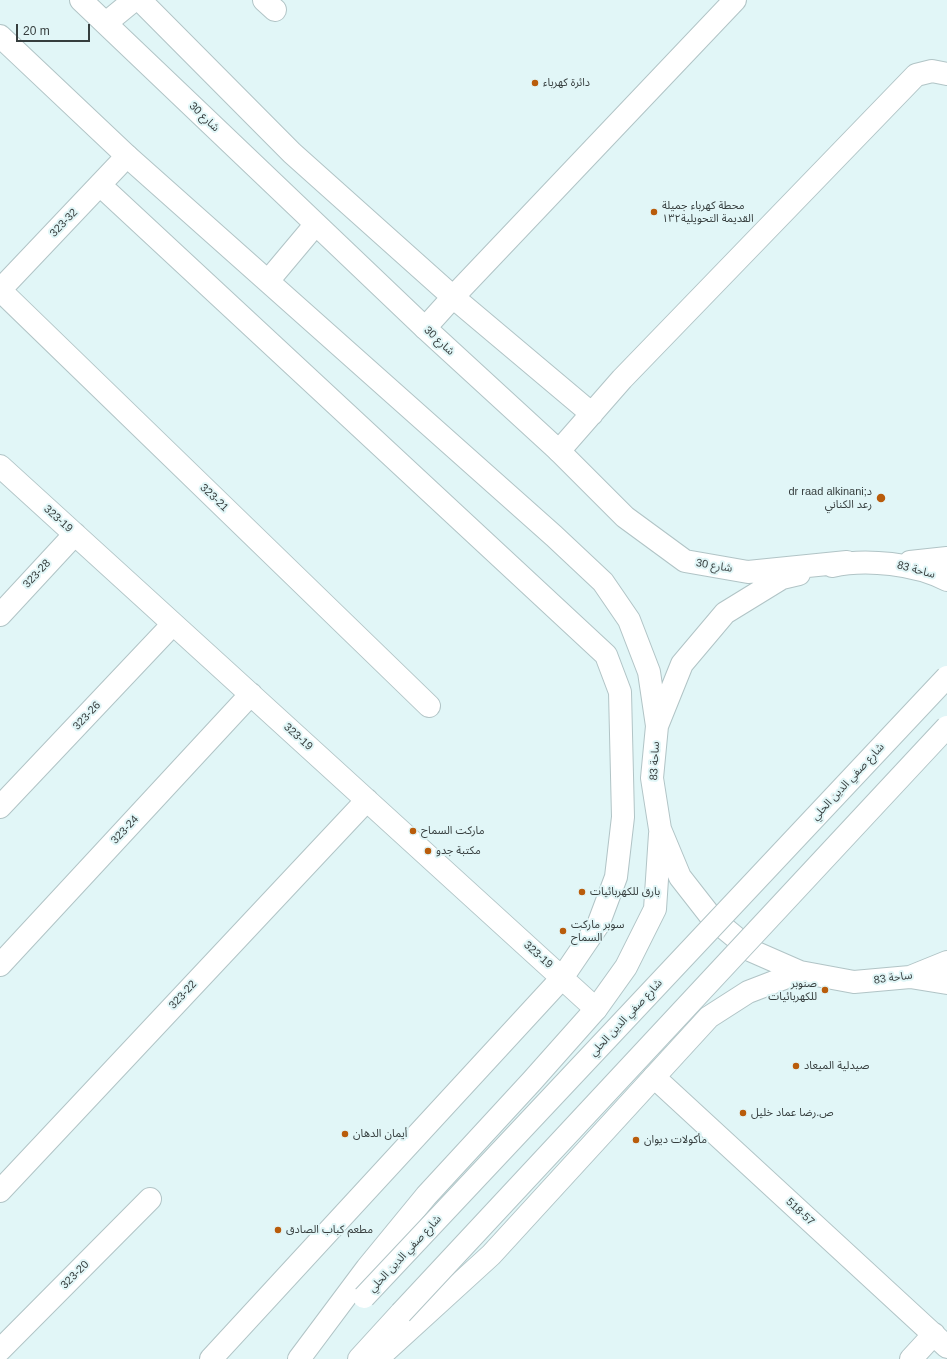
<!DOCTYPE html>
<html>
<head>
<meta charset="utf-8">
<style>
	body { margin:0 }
	#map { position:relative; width:947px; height:1359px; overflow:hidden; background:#e1f6f7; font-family:Helvetica,sans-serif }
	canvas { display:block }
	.scale { position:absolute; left:16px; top:24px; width:74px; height:18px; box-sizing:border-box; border:2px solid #363e3e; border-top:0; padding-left:5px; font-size:12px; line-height:14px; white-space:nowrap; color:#363e3e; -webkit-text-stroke:3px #e1f6f7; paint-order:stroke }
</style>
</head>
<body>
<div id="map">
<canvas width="947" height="1359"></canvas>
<div class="scale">20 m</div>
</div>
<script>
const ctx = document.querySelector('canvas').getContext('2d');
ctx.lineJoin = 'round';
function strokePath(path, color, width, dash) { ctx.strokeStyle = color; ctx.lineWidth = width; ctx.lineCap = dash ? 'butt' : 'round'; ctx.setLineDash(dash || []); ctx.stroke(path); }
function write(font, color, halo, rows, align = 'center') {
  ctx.font = font + ' Helvetica,"Noto Sans Arabic",sans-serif'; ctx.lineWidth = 4; ctx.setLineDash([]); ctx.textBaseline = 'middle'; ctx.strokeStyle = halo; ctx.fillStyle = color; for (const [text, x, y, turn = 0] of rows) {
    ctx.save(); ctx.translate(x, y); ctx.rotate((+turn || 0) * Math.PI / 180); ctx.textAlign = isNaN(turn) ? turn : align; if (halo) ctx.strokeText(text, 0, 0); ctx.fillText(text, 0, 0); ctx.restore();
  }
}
const minor = new Path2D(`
	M140 0 292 153 453 297 592 414
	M264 0 275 10
	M106 23 134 0
	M127 156 0 290 429 706
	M100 185 606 655 620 692 623 817 616 877 598 925 562 978 211 1359
	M425 328 453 297 735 0
	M559 451 622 379 916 75 932 71 947 74
	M0 466 596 1009
	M0 615 75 534
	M0 807 173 624
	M0 965 251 694
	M654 1077 947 1347
	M0 1191 367 800
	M0 1350 150 1199
	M911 1359 934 1334`);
const major = new Path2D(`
	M81 0 425 328 559 451 625 517 685 561 748 572 847 562
	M0 36 127 156 554 536 603 582 629 620 649 672 657 726
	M268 281 315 225
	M910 562 947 558
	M832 566C866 558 917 564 947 580
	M799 574 782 578 725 613 682 664 657 726 652 778 660 829 680 877 712 918 752 951 800 972 854 982 910 977 947 962
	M910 977 947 983
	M299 1359 367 1268 426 1196 532 1081 596 1009 626 967 655 909 660 834
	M359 1359 401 1313
	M377 1359 491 1255 709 1017 748 992 800 972`);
const majorBridge = new Path2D(`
	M364 1297 947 677
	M401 1313 947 727`);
const markers = [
	[535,83,4,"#b95c0b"],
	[654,212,4,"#b95c0b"],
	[881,498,5,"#b95c0b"],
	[413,831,4,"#b95c0b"],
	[428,851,4,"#b95c0b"],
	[582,892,4,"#b95c0b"],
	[563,931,4,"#b95c0b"],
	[825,990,4,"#b95c0b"],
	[796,1066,4,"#b95c0b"],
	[743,1113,4,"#b95c0b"],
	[345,1134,4,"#b95c0b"],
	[636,1140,4,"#b95c0b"],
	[278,1230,4,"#b95c0b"]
];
const poiNames = [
	["دائرة كهرباء",543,83],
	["محطة كهرباء جميلة",662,206],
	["القديمة التحويلية١٣٢",662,219],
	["dr raad alkinani;د",872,492,"right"],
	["رعد الكناني",872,505,"right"],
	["ماركت السماح",421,831],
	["مكتبة جدو",436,851],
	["بارق للكهربائيات",590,892],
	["سوبر ماركت",571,925],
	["السماح",571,938],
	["صنوبر",817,984,"right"],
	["للكهربائيات",817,997,"right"],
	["صيدلية الميعاد",804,1066],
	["ص.رضا عماد خليل",751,1113],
	["أيمان الدهان",353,1134],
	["مأكولات ديوان",644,1140],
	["مطعم كباب الصادق",286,1230]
];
const streetNames = [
	["شارع 30",204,117,44],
	["323-32",64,223,-46],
	["شارع 30",439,341,43],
	["323-21",214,498,44],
	["323-19",58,519,42],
	["شارع 30",714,566,9],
	["ساحة 83",916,570,15],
	["323-28",37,574,-47],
	["323-26",87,716,-47],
	["323-19",298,737,42],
	["ساحة 83",655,761,-87],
	["شارع صفي الدين الحلي",848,782,-47],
	["323-24",125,830,-47],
	["323-19",538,955,42],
	["ساحة 83",893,978,-8],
	["323-22",183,995,-47],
	["شارع صفي الدين الحلي",626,1018,-47],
	["518-57",800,1212,43],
	["شارع صفي الدين الحلي",405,1254,-47],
	["323-20",75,1275,-45]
];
strokePath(minor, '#b1c4c6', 24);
strokePath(major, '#b1c4c6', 24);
strokePath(minor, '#fff', 22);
strokePath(major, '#fff', 22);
strokePath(majorBridge, '#b1c4c6', 24, []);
strokePath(majorBridge, '#fff', 22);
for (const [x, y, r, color] of markers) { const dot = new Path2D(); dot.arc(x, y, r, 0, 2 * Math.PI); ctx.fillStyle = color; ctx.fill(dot); strokePath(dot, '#e1f6f7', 1.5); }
write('11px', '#363e3e', '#e1f6f7', poiNames, 'left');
write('11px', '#363e3e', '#e1f6f7', streetNames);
</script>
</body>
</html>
